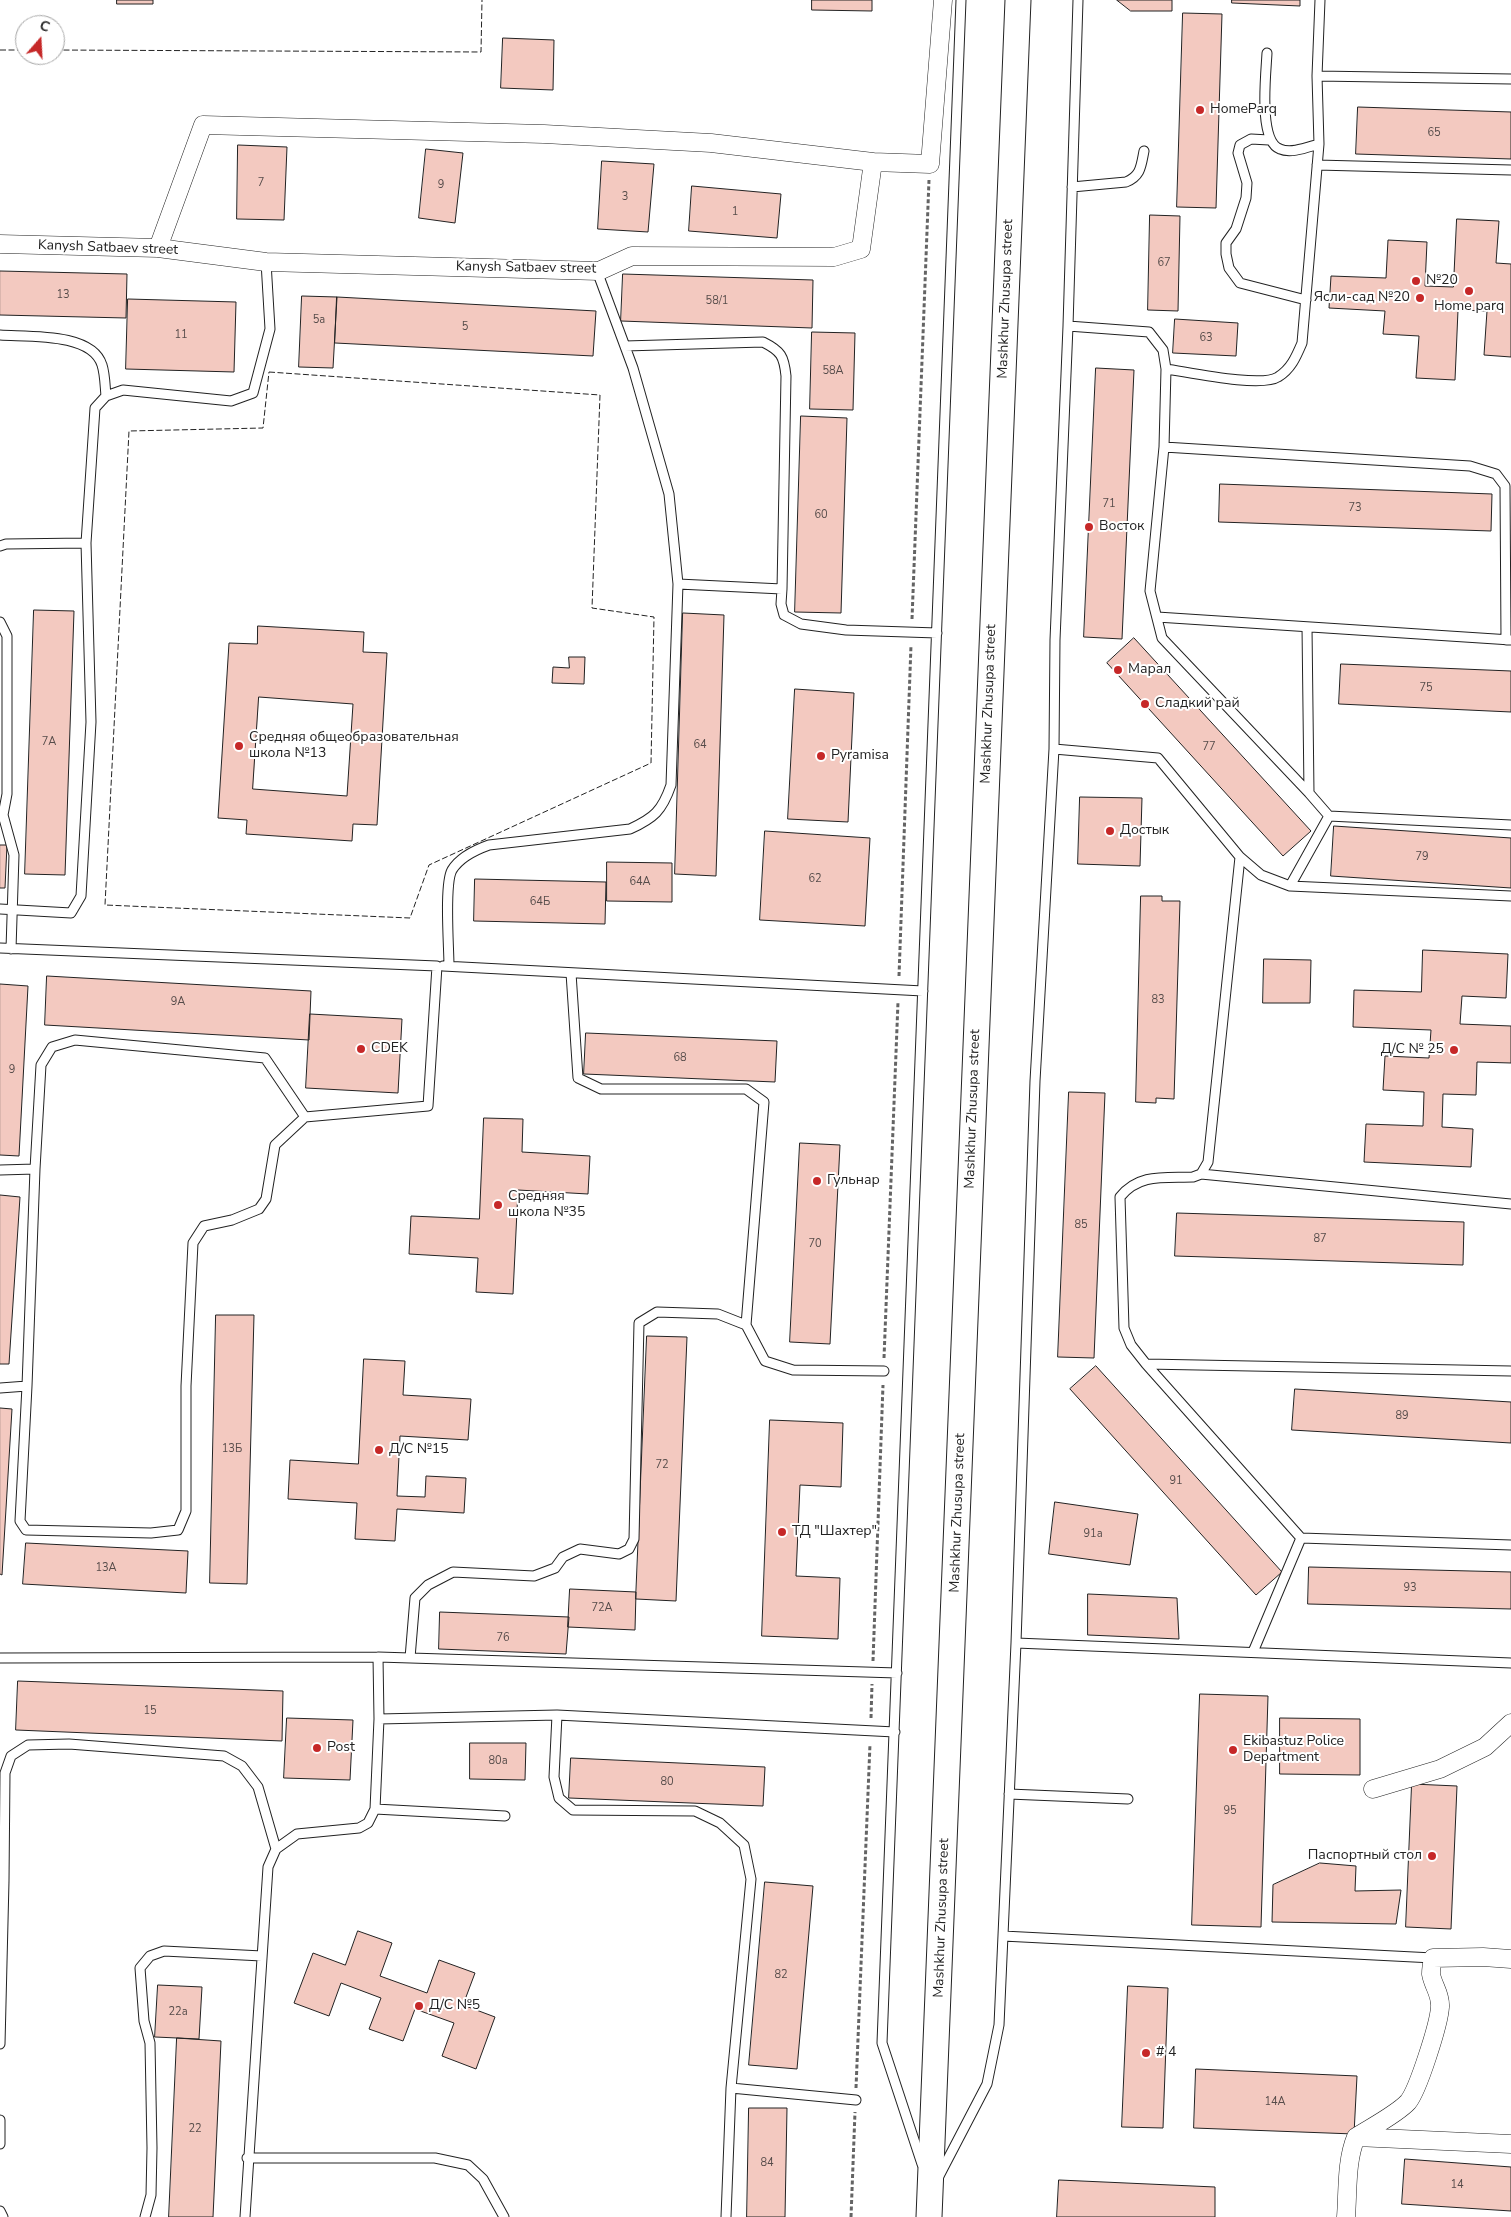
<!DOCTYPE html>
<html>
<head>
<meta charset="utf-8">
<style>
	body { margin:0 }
	#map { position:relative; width:1511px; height:2217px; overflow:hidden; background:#fff; font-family:"Nunito Sans",sans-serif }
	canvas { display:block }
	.north { position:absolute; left:15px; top:15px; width:50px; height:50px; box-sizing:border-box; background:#fff; border:1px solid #a7a7a7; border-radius:50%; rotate:19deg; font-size:14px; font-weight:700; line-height:20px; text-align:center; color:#222 }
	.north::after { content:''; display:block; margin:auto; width:18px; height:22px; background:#c62828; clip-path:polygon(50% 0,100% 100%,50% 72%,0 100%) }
</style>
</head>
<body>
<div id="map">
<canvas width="1511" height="2217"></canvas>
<div class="north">С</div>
</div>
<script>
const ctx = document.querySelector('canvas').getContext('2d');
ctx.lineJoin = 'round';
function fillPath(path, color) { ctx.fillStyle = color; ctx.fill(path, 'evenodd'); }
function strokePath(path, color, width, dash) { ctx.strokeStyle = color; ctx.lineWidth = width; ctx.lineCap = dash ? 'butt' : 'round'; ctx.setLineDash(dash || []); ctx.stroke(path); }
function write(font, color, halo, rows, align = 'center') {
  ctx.font = font + ' "Nunito Sans",sans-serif'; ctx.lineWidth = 4; ctx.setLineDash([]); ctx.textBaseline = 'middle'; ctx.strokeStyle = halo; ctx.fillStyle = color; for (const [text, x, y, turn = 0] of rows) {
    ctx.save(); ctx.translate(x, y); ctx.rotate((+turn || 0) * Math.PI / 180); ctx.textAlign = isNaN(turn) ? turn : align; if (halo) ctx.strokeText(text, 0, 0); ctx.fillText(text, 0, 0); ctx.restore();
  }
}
const building = new Path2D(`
	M117 0H153V4H117Z
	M812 0H872V11L812 10Z
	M1117 0H1172V11H1131Z
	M1232 0H1300V6L1232 3Z
	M1183 13 1222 14 1216 208 1177 207Z
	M503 38 554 40 553 90 501 88Z
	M1358 107 1511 112V159L1356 154Z
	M238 145 287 147 284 220 237 219Z
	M426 149 463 153 455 223 419 218Z
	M602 161 654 164 648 232 598 229Z
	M692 186 781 194 777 238 689 231Z
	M1150 215 1180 216 1178 311 1148 310Z
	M1457 219 1499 221 1496 263 1511 264V357L1484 355 1487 311 1458 310 1455 380 1416 378 1419 336 1383 334 1385 311 1329 308 1331 276 1386 278 1388 240 1427 242 1425 286 1453 287Z
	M0 271 127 274 126 318 0 315Z
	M623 274 813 280 812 328 621 321Z
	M302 296 337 297 333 368 299 367Z
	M337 297 596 311 593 356 335 343Z
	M128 299 236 302 234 372 126 369Z
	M1175 319 1238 323 1236 356 1173 353Z
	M812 332 855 333 853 410 810 409Z
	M1096 368 1134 370 1122 639 1084 637Z
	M801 416 847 418 841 613 795 612Z
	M1220 484 1492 494 1491 531 1219 522Z
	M34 610 74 611 65 875 25 874Z
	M683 613 724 615 716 876 675 874Z
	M258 626 364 632 363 652 387 653 377 825 353 824 352 841 246 834 247 820 218 818 229 643 257 644ZM259 697 353 704 347 796 253 789Z
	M1134 638 1311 831 1283 856 1107 663Z
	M569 657H585L584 684 552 683 553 667 569 668Z
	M1341 664 1511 671V712L1339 704Z
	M795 689 854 693 848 822 788 819Z
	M1080 797 1142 798 1140 866 1078 864Z
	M1334 826 1511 838V888L1331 876Z
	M765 831 870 838 865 926 760 920Z
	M0 845H7L5 888H0Z
	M607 862 672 863V902L607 901Z
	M475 879 606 882 605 924 474 921Z
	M1141 896H1162V901H1180L1174 1099 1156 1098V1103L1136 1102Z
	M1423 950 1508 954 1506 998 1462 996 1460 1024 1511 1026V1063L1477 1062 1476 1095 1443 1094 1442 1127 1473 1129 1471 1167 1364 1162 1366 1124 1423 1126 1424 1092 1383 1090 1385 1056 1429 1058 1431 1030 1353 1027 1354 990 1421 992Z
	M1264 959 1311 960 1310 1003H1263Z
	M47 976 311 991 309 1040 45 1025Z
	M0 984 28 986 19 1156 0 1155Z
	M310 1014 402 1019 398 1093 306 1088Z
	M586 1033 777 1041 775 1082 584 1074Z
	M1069 1092 1105 1093 1094 1358 1058 1357Z
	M484 1118 523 1119 522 1152 590 1156 588 1194 518 1190 513 1294 476 1292 478 1258 409 1254 411 1216 479 1219Z
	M800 1143 840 1145 830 1344 790 1342Z
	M0 1195 20 1197 9 1364H0Z
	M1177 1213 1464 1222 1463 1265 1175 1256Z
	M216 1315H254L247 1584 210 1583Z
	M647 1336 687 1337 676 1601 636 1599Z
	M364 1359 405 1361 403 1395 471 1399 468 1440 400 1436 397 1496 425 1497 426 1476 466 1478 464 1513 397 1509 395 1541 355 1539 357 1503 288 1499 290 1460 358 1464Z
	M1096 1366 1282 1572 1256 1595 1070 1389Z
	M1295 1389 1511 1402V1443L1292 1430Z
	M0 1408 12 1409 2 1575 0 1574Z
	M770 1420 843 1423 841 1487 800 1485 796 1576 840 1578 838 1639 762 1636Z
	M1055 1502 1138 1514 1130 1565 1049 1554Z
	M26 1543 188 1551 186 1593 23 1584Z
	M1309 1567 1511 1572V1609L1308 1604Z
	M570 1589 636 1592 635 1630 568 1627Z
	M1088 1594 1177 1598 1179 1639 1088 1635Z
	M440 1612 569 1617 566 1654 439 1649Z
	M18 1681 283 1691 282 1741 16 1730Z
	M1200 1694 1268 1696 1261 1927 1192 1925Z
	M287 1718 353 1720 350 1780 284 1778Z
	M1280 1718 1360 1719V1775L1280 1774Z
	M470 1743H526L525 1780 470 1779Z
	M571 1758 765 1767 763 1806 569 1798Z
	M1412 1784 1457 1786 1451 1929 1406 1927Z
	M1320 1863 1356 1866 1355 1891 1401 1890 1396 1924 1272 1922 1273 1885Z
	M765 1882 813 1886 797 2069 749 2065Z
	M358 1931 392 1943 380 1976 427 1993 439 1960 475 1973 463 2005 495 2017 476 2069 442 2056 454 2023 415 2009 403 2041 369 2029 381 1998 341 1983 329 2016 294 2003 313 1953 345 1965Z
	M158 1985 202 1987 199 2039 155 2037Z
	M1128 1986 1168 1988 1163 2128 1122 2127Z
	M177 2038 221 2041 213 2217H169Z
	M1196 2069 1357 2076 1354 2134 1194 2128Z
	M749 2108H787L785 2217H747Z
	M1405 2159 1511 2167V2211L1402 2204Z
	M1059 2180 1215 2187V2217H1057Z`);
const path = new Path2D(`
	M912 619 929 180
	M899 976 911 645
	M884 1358 898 1002
	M873 1661 883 1385
	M871 1718 872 1684
	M856 2088 870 1744
	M851 2217 855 2112`);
const service = new Path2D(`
	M1267 53C1266 74 1258 141 1280 149 1291 154 1308 147 1319 144
	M1317 76 1511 79
	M1269 140 1251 139 1240 145 1238 153 1247 183 1246 198 1236 229 1226 243V254L1229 268 1240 283 1306 300
	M1317 165 1511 170
	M1072 187 1126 182C1141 176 1141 166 1144 151
	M1068 326 1149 332 1163 350 1166 369 1164 447 1150 591 1162 638 1309 793 1329 816 1511 825
	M0 335C27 337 92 332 102 365 105 374 105 386 106 396
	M625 346 763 342C781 351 784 356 786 376L782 589
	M1166 369C1188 372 1261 388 1278 377 1291 369 1296 357 1302 343L1319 144 1317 76 1320 0
	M1164 447 1470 466 1496 474 1505 486 1506 640
	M0 546 6 544 86 543 95 408 106 396 123 390 231 401 253 393 270 329 266 262
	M678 584 782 589 781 604 784 615 801 624 846 630 937 633
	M1157 617 1511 640
	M0 622 7 636V794L3 815 0 817
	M1307 627 1309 793
	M1054 749 1158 758 1240 857 1261 875 1290 886 1511 896
	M3 815 14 855 11 949
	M1240 857 1208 1162 1201 1174 1193 1177C1165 1178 1139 1173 1120 1197L1124 1328 1131 1345 1146 1364 1301 1538
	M1290 886 1329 816
	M0 909 71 913 81 896 91 722 86 543
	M0 948 437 966 428 1106 305 1117 275 1145 266 1199 259 1209 232 1220 204 1226 193 1243 186 1386V1511L178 1530 151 1533 26 1530 20 1521 27 1386 0 1388
	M443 966 923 991
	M449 966C449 947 444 884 452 870 460 857 475 850 489 845L630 829C654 818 662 811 671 785L678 584 669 494 633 368 597 271
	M571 973 578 1078 601 1089H746L764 1102 746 1325
	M35 1169 41 1065 52 1047 75 1040 265 1058 305 1117
	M0 1170 35 1169 27 1386
	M1201 1174 1511 1204
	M1146 1364 1511 1371
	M1016 1643 1511 1663
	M1253 1652 1301 1538 1511 1545
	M0 1658 378 1657
	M410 1658 415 1598 428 1585 453 1572 534 1576 555 1568 563 1557 580 1549 619 1554 629 1549 634 1539 639 1323 657 1312 718 1314 746 1325 765 1361 793 1370 884 1371
	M557 1715 554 1777 559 1798 573 1810 695 1811 720 1823 744 1845 751 1879 731 2088 726 2217
	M379 1719 557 1715 895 1732
	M1009 1794 1128 1799
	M375 1809 505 1816
	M0 1881H4L5 1773 11 1756 28 1745 69 1744 224 1756 242 1766 258 1787 276 1849
	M1003 1936 1433 1958
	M0 2044 4 1881
	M731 2088 856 2100
	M0 2120V2144
	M247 2158H435L468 2165 483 2179 504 2217
	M922 2164 882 2043 961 0
	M938 2178 987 2084 999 2025 1016 1643 1035 1081 1054 749 1055 640 1068 326 1078 0
	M0 2211 3 2217
	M145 2217 151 2195 152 2148 150 2043 144 2021 140 1968 150 1956 164 1951 262 1956
	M245 2217 268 1867 276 1849 297 1834 359 1828 368 1823 375 1809 379 1719 378 1657 897 1673`);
const minor = new Path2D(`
	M0 244 158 248 266 262 599 271 632 256 834 257 861 249 873 162 930 164 943 0
	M158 248 203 125 544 134 711 143 873 162
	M1373 1789 1440 1769 1485 1747 1511 1723
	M1356 2137 1511 2144
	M1346 2217C1348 2191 1346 2161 1356 2137 1370 2128 1397 2114 1408 2102 1418 2090 1439 2024 1440 2007 1441 1994 1433 1986 1431 1974 1431 1969 1432 1963 1433 1958L1483 1957 1511 1959`);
const secondary = new Path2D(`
	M929 2217 1018 0`);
const fence = new Path2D(`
	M0 50H25
	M55 50 481 52 482 0
	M269 372 600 395 592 608 654 617 651 763 429 865 410 918 105 905 129 431 263 428Z`);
const markers = [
	[1200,110,5,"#c62828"],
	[1416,281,5,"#c62828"],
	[1469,291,5,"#c62828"],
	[1420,298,5,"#c62828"],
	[1089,527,5,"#c62828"],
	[1118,670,5,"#c62828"],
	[1145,704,5,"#c62828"],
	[239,746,5,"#c62828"],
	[821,756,5,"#c62828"],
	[1110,831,5,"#c62828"],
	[361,1049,5,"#c62828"],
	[1454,1050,5,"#c62828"],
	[817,1181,5,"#c62828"],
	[498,1205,5,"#c62828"],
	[379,1450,5,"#c62828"],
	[782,1532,5,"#c62828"],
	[317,1748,5,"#c62828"],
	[1233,1750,5,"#c62828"],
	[1432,1856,5,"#c62828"],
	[419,2006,5,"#c62828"],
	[1146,2053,5,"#c62828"]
];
const numberNames = [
	["65",1434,133],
	["7",261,183],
	["9",441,185],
	["3",625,197],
	["1",735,212],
	["67",1164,263],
	["13",63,295],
	["58/1",717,301],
	["5а",319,320],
	["5",465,327],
	["11",181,335],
	["63",1206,338],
	["58А",833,371],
	["71",1109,504],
	["73",1355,508],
	["60",821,515],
	["75",1426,688],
	["7А",49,742],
	["64",700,745],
	["77",1209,747],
	["79",1422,857],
	["62",815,879],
	["64А",640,882],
	["64Б",540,902],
	["83",1158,1000],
	["9А",178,1002],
	["68",680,1058],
	["9",12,1070],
	["85",1081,1225],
	["87",1320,1239],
	["70",815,1244],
	["89",1402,1416],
	["13Б",232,1449],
	["72",662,1465],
	["91",1176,1481],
	["91а",1093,1534],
	["13А",106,1568],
	["93",1410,1588],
	["72А",602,1608],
	["76",503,1638],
	["15",150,1711],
	["80а",498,1761],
	["80",667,1782],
	["95",1230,1811],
	["82",781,1975],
	["22а",178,2012],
	["14А",1275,2102],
	["22",195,2129],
	["84",767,2163],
	["14",1457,2185]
];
const poiNames = [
	["HomeParq",1210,110],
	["№20",1426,281],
	["Ясли-сад №20",1410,298,"right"],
	["Home parq",1469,307,"center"],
	["Восток",1099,527],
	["Марал",1128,670],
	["Сладкий рай",1155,704],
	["Средняя общеобразовательная",249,738],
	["школа №13",249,754],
	["Pyramisa",831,756],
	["Достык",1120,831],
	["CDEK",371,1049],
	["Д/С № 25",1444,1050,"right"],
	["Гульнар",827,1181],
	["Средняя",508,1197],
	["школа №35",508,1213],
	["Д/С №15",389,1450],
	["ТД \"Шахтер\"",792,1532],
	["Ekibastuz Police",1243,1742],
	["Department",1243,1758],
	["Post",327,1748],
	["Паспортный стол",1422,1856,"right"],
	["Д/С №5",429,2006],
	["# 4",1156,2053]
];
const streetNames = [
	["Kanysh Satbaev street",108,248,2],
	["Kanysh Satbaev street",526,268,1],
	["Mashkhur Zhusupa street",1006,299,-88],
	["Mashkhur Zhusupa street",989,704,-88],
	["Mashkhur Zhusupa street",973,1109,-88],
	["Mashkhur Zhusupa street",958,1513,-88],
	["Mashkhur Zhusupa street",942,1918,-88]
];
fillPath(building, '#f3c9c0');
strokePath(building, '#222', 1);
strokePath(service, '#222', 11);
strokePath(minor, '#222', 19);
strokePath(secondary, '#222', 27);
strokePath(path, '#646464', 3, [4, 2.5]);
strokePath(service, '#fff', 9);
strokePath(minor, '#fff', 18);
strokePath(secondary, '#fff', 25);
strokePath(fence, '#222', 1, [6, 2.5]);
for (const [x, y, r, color] of markers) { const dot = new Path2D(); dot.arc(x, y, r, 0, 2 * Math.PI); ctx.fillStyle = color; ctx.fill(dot); strokePath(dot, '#fff', 2); }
write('11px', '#564c4a', null, numberNames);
write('14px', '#222', '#fff', poiNames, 'left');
write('14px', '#222', '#fff', streetNames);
</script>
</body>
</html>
